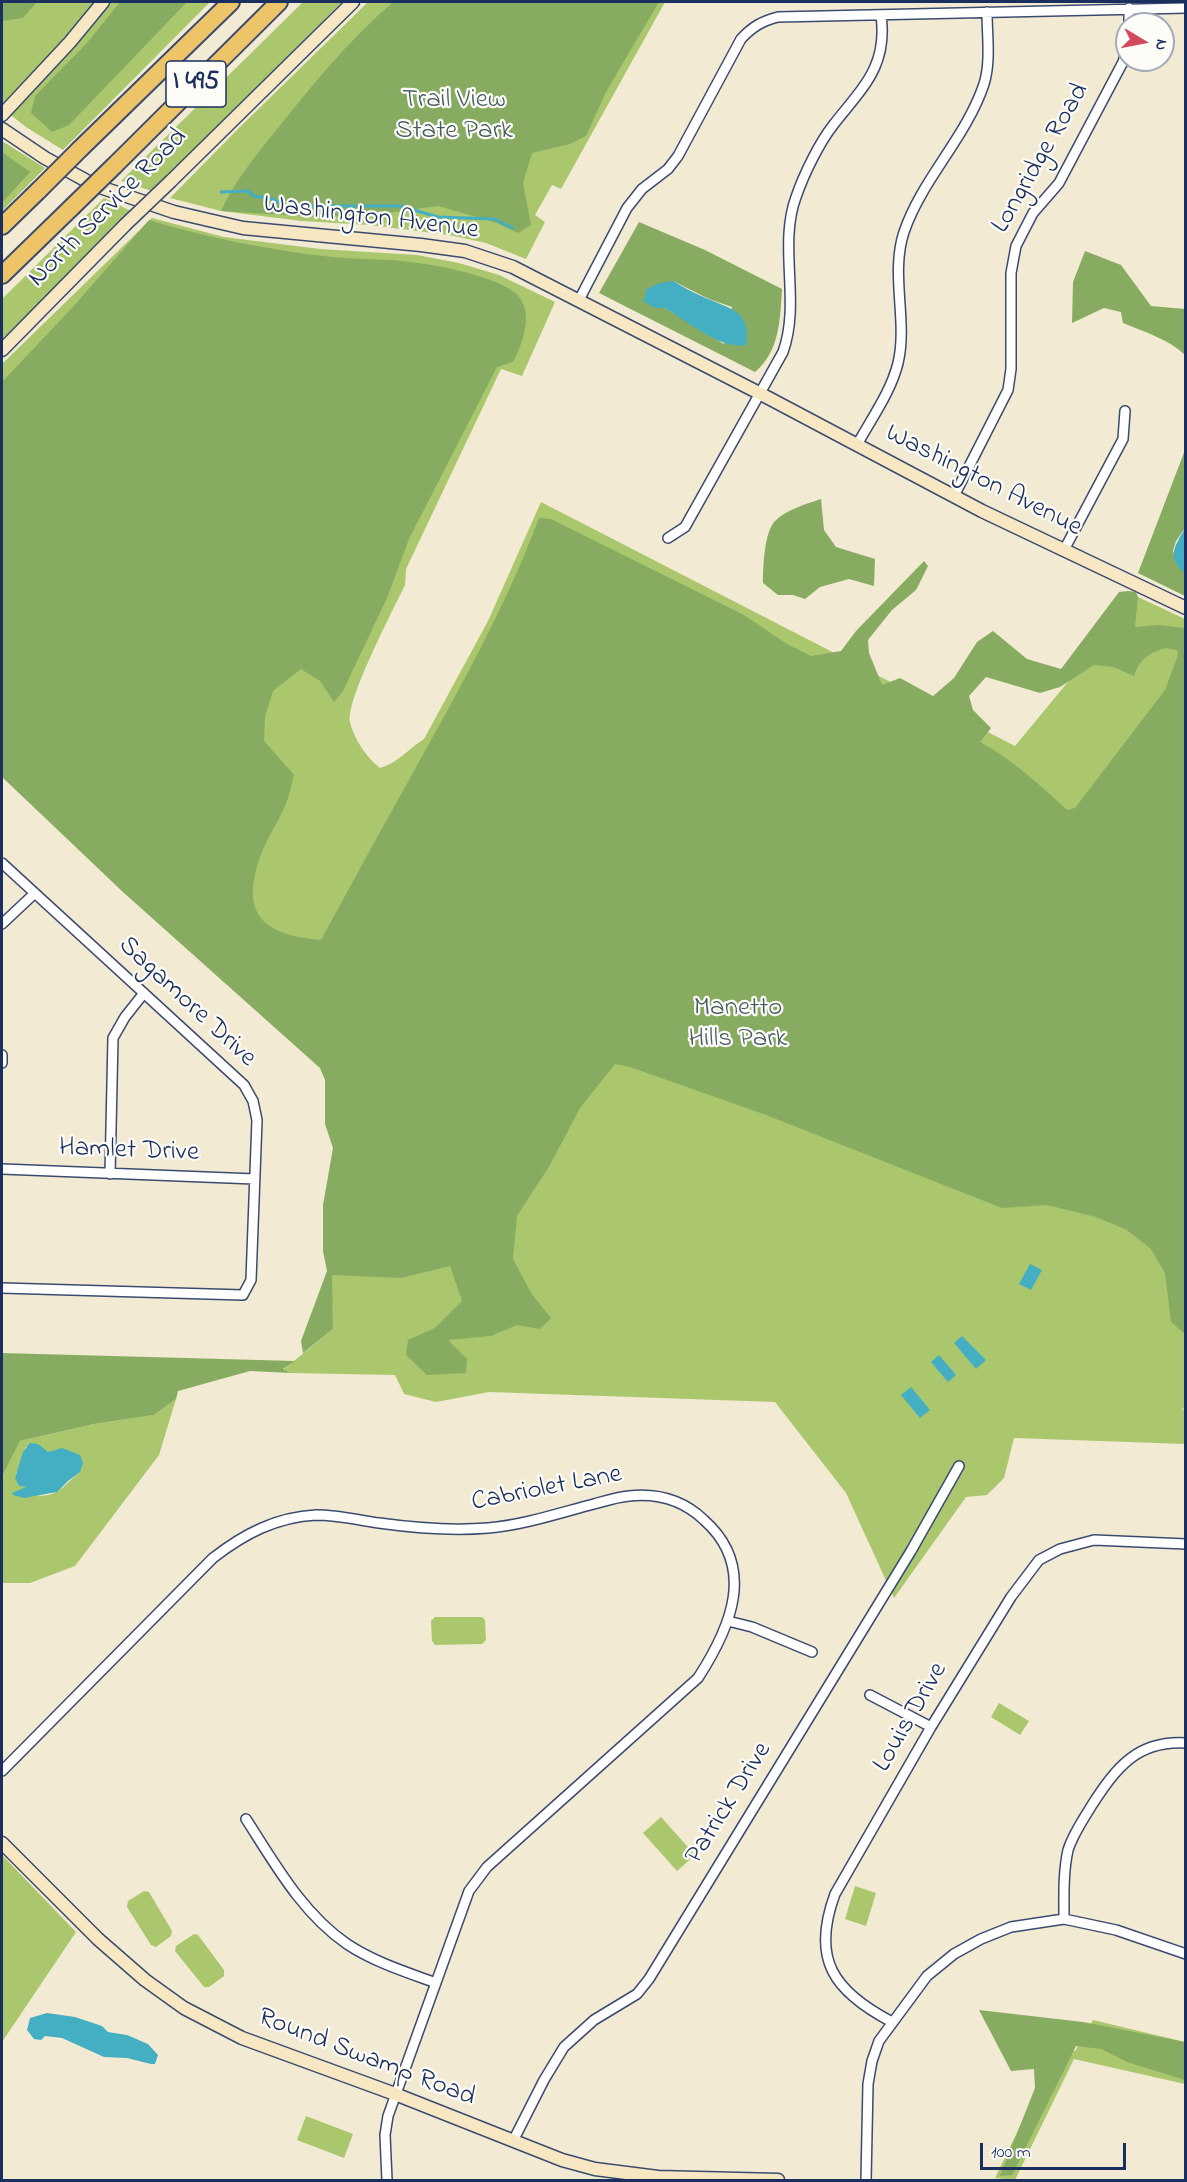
<!DOCTYPE html>
<html>
<head>
<meta charset="utf-8">
<style>
	body { margin:0 }
	#map { position:relative; width:1187px; height:2182px; overflow:hidden; background:#f2ead2; font-family:"Indie Flower",sans-serif }
	canvas { display:block }
	.frame { position:absolute; inset:0; border:3px solid #1b2f5e; pointer-events:none }
	.north { position:absolute; left:1115px; top:12px; width:60px; height:60px; box-sizing:border-box; background:#fdfcf7; border:2px solid #a3aaba; border-radius:50%; rotate:100deg; font-size:16px; font-weight:700; line-height:24px; text-align:center; color:#1b2f5e }
	.north::after { content:''; display:block; margin:auto; width:21px; height:27px; background:#d1495b; clip-path:polygon(50% 0,100% 100%,50% 72%,0 100%) }
	.scale { position:absolute; left:980px; top:2143px; width:146px; height:27px; box-sizing:border-box; border:3px solid #1b2f5e; border-top:0; padding-left:8px; font-size:18px; line-height:21px; white-space:nowrap; color:#1b2f5e; -webkit-text-stroke:4px #fdfcf7; paint-order:stroke }
</style>
</head>
<body>
<div id="map">
<canvas width="1187" height="2182"></canvas>
<div class="frame"></div>
<div class="north">N</div>
<div class="scale">100 m</div>
</div>
<script>
const ctx = document.querySelector('canvas').getContext('2d');
ctx.lineJoin = 'round';
function fillPath(path, color) { ctx.fillStyle = color; ctx.fill(path, 'evenodd'); }
function strokePath(path, color, width, dash) { ctx.strokeStyle = color; ctx.lineWidth = width; ctx.lineCap = dash ? 'butt' : 'round'; ctx.setLineDash(dash || []); ctx.stroke(path); }
function write(font, color, halo, rows, align = 'center') {
  ctx.font = font + ' "Indie Flower",sans-serif'; ctx.lineWidth = 4.5; ctx.setLineDash([]); ctx.textBaseline = 'middle'; ctx.strokeStyle = halo; ctx.fillStyle = color; for (const [text, x, y, turn = 0] of rows) {
    ctx.save(); ctx.translate(x, y); ctx.rotate((+turn || 0) * Math.PI / 180); ctx.textAlign = isNaN(turn) ? turn : align; if (halo) ctx.strokeText(text, 0, 0); ctx.fillText(text, 0, 0); ctx.restore();
  }
}
const green = new Path2D(`
	M2 2H210L63 150 26 127 2 108Z
	M303 2H342L152 191 121 181Z
	M368 2H707H665L561 189 552 185 535 215 545 222 526 259 486 243 449 235 369 225 302 221 221 211 170 198 240 127Z
	M2 141 45 168 2 211Z
	M104 198 131 211 2 339V299Z
	M152 218 224 237 320 249 417 255 459 263 499 275 555 302 522 376 501 369 406 569 405 585C393 610 346 700 350 722 354 739 367 758 380 768 398 763 408 749 424 739L488 621 541 502 1015 746 1138 597 1185 619 1186 1408 1181 1409 1185 1410V1444L1014 1438 1004 1478 987 1495 966 1497 894 1598 846 1493 775 1402 489 1392 436 1402 404 1394 395 1375 290 1373 283 1370 333 1329 331 1274 363 1069 2 735V364Z
	M176 1399 159 1455 75 1566 30 1583H2V1477L20 1441 94 1424 154 1415ZM26 1447 48 1452 80 1472C72 1478 66 1486 58 1491 46 1499 29 1495 16 1492L27 1487 19 1486 16 1473C21 1465 22 1456 26 1447Z
	M435 1617H482L485 1620 486 1640 482 1644 435 1645 432 1641 431 1621Z
	M999 1703 1029 1721 1020 1735 991 1717Z
	M661 1817 695 1855 677 1871 643 1833Z
	M2 1855 76 1932 2 2042Z
	M855 1886 876 1893 866 1926 845 1919Z
	M144 1891 149 1892 172 1931 171 1936 156 1947 151 1945 127 1907 128 1901Z
	M194 1934 198 1935 224 1970V1976L209 1987H204L175 1951 176 1946Z
	M1093 2020 1185 2042V2084L1074 2059 1015 2180 995 2178 1040 2085 1034 2052 1075 2051Z
	M306 2116 353 2134 344 2158 297 2140Z`);
const forest = new Path2D(`
	M2 2H37L23 18 2 21Z
	M120 2H187L69 125 52 132 31 113 35 96 87 43Z
	M393 2H659L606 92 586 136 570 144 532 153 523 183 531 225 518 233 497 223 438 206 372 215 317 217 221 211C235 180 257 154 278 128 314 83 350 39 393 2Z
	M2 152 30 172 2 203Z
	M149 220C205 237 264 249 323 256 354 260 387 258 418 263 442 266 507 279 520 298 533 316 522 345 513 362L497 367 409 539 387 598 343 691 334 702 320 681 301 669 273 691 265 717 264 741 294 775C291 786 289 797 285 806 278 822 268 837 262 852 239 912 260 935 321 940 350 887 379 833 409 780 456 695 505 609 539 518L551 519 744 615 787 644 811 656 841 651 856 631 924 561 928 566 916 590 892 610 868 640 869 653 882 685 900 678 933 696 954 678 977 642 993 631 1027 659 1061 669 1119 592 1128 591 1136 592 1138 597 1135 627 1159 625 1185 628V1334L1171 1322 1165 1273 1151 1249 1127 1230 1096 1217 1047 1205 1002 1208 766 1115 630 1067 615 1064 580 1108 550 1165 517 1216 513 1259 531 1293 551 1318 540 1329 517 1325 491 1336 448 1340 467 1359 466 1373 427 1375 406 1355 408 1340 435 1328 462 1301 450 1266 401 1278 332 1275 333 1329 303 1353 301 1341 327 1271 323 1251V1205L333 1148 325 1124V1080L320 1068 124 893 2 777V382L72 308ZM1166 648 1177 650 1178 655 1165 690 1075 808 1067 810C1040 785 1012 759 980 742L991 728 973 710 969 696 986 677 1040 693 1060 687 1094 665 1113 667 1134 676C1139 660 1149 652 1166 648Z
	M639 222 705 250 782 289C780 319 780 351 755 372L599 293ZM673 281 709 299 732 307 724 344 665 308Z
	M1085 251 1121 265 1151 306 1185 309V355C1169 339 1144 332 1123 323L1121 312 1104 308 1072 323 1073 282Z
	M1185 450V528L1176 541 1173 551 1176 561 1185 573V596L1138 573Z
	M821 499 824 530 836 547 875 559 874 586 849 579 820 587 805 599 793 595H778L763 583C763 567 764 535 774 522 785 510 806 504 821 499Z
	M2 1353 295 1361 283 1369 290 1373 250 1371 178 1391 176 1399 154 1415 94 1424 20 1441 2 1477Z
	M979 2010 1083 2022 1185 2042V2080L1127 2062 1101 2049 1076 2046 1012 2175 1000 2176 1035 2088 1034 2069 1011 2071Z`);
const water = new Path2D(`
	M673 281C684 288 696 294 708 299 732 309 751 312 746 345 721 350 687 321 665 308H655L643 301 647 289 660 283Z
	M1185 528V573C1165 557 1176 545 1185 528Z
	M1030 1264 1042 1270 1031 1290 1019 1284Z
	M962 1336 986 1360 976 1369 954 1343Z
	M939 1355 956 1375 948 1382 931 1362Z
	M911 1387 930 1410 920 1418 901 1395Z
	M30 1443 38 1444 48 1452 62 1448 80 1455 83 1463 80 1472 68 1481 57 1492 24 1498 13 1495 12 1493 26 1487 19 1486 15 1478 23 1452Z
	M47 2013 75 2017 102 2026 108 2032 127 2035 148 2044 158 2055 155 2064H151L127 2058 104 2057 62 2038 45 2036 41 2040 34 2039 27 2030 30 2018Z`);
const stream = new Path2D(`
	M221 192 248 191 254 196 272 199 286 206H400L438 217 494 219 513 228`);
const street = new Path2D(`
	M1129 24V8
	M579 300 627 208 642 189 668 169 678 156 741 39C752 27 762 21 778 17L1186 8
	M857 445C871 419 891 392 898 363 908 321 890 274 904 232 922 179 966 138 984 84 991 62 987 35 987 12
	M954 496 1008 390 1011 369V273L1016 246 1033 213 1059 183 1123 62 1127 50
	M668 538 685 527 783 352C801 302 778 246 796 197 804 174 819 143 834 124 863 87 888 66 881 15
	M1064 550 1123 439 1125 411
	M2 863 244 1085 253 1101 257 1120 251 1280 243 1295 2 1288
	M2 924 35 893
	M2 1055V1063
	M2 1169 255 1179
	M110 1174 113 1038 125 1017 144 993
	M728 1621 752 1627 812 1652
	M870 1695 931 1727
	M2 1771 213 1558C244 1534 276 1517 316 1515 338 1515 358 1520 379 1523 415 1528 452 1531 488 1528 524 1525 559 1513 594 1504 605 1501 617 1497 629 1496 657 1493 683 1500 704 1520 757 1567 731 1627 698 1678L487 1867 469 1891 388 2116 385 2135 387 2180
	M246 1819C275 1864 302 1913 347 1944 374 1962 406 1972 436 1983
	M1064 1919C1064 1896 1063 1873 1068 1850 1073 1834 1083 1820 1092 1805 1116 1768 1137 1740 1186 1743
	M892 2022C833 1991 811 1959 835 1894L931 1727 1011 1597 1039 1560 1060 1549 1094 1540 1186 1544
	M513 2141 544 2080 564 2047 594 2020 637 1994 649 1979 911 1551 959 1466
	M866 2180 868 2084 872 2061 879 2041 927 1976 954 1954 981 1939 1011 1927 1064 1919 1116 1930 1186 1954`);
const secondary = new Path2D(`
	M2 115 70 42 103 2
	M2 129 45 158 94 185 174 212 243 228 421 245 465 251 513 267 761 394 982 511 1186 608
	M171 181 353 2
	M2 350 125 225
	M2 1843 98 1939 145 1980 184 2008 242 2038 395 2094 562 2160 595 2169 658 2177 778 2180`);
const highway = new Path2D(`
	M80 149 231 2
	M114 166 279 2
	M2 226 39 190
	M2 275 72 207`);
const secondaryBridge = new Path2D(`
	M125 225 171 181`);
const highwayBridge = new Path2D(`
	M39 190 80 149
	M72 207 114 166`);
const shields = [
	[196,84,60]
];
const shieldNames = [
	["I 495",196,84]
];
const parkNames = [
	["Trail View",454,102],
	["State Park",454,133],
	["Manetto",738,1010],
	["Hills Park",738,1041]
];
const streetNames = [
	["Longridge Road",1042,159,-60],
	["North Service Road",109,209,-45],
	["Washington Avenue",371,219,7],
	["Washington Avenue",983,482,27],
	["Sagamore Drive",186,1003,43],
	["Hamlet Drive",129,1152,2],
	["Cabriolet Lane",547,1490,-11],
	["Louis Drive",912,1718,-60],
	["Patrick Drive",730,1804,-58],
	["Round Swamp Road",366,2059,21]
];
fillPath(green, '#aac76e');
fillPath(forest, '#87ac61');
fillPath(water, '#44aec3');
strokePath(stream, '#44aec3', 3);
strokePath(street, '#3b4b6f', 12);
strokePath(secondary, '#3b4b6f', 15);
strokePath(highway, '#3b4b6f', 20);
strokePath(street, '#fff', 9);
strokePath(secondary, '#f8e7c3', 12);
strokePath(highway, '#eec469', 16);
strokePath(secondaryBridge, '#3b4b6f', 15, []);
strokePath(highwayBridge, '#3b4b6f', 20, []);
strokePath(secondaryBridge, '#f8e7c3', 12);
strokePath(highwayBridge, '#eec469', 16);
for (const [x, y, w] of shields) { const box = new Path2D(); box.roundRect(x - w / 2, y - 23, w, 46, 4.5); ctx.fillStyle = '#fdfcf7'; ctx.fill(box); strokePath(box, '#1b2f5e', 1.5); }
write('bold 26px', '#1b2f5e', null, shieldNames);
write('27px', '#465d63', '#fdfcf7', parkNames);
write('27px', '#1b2f5e', '#fdfcf7', streetNames);
</script>
</body>
</html>
